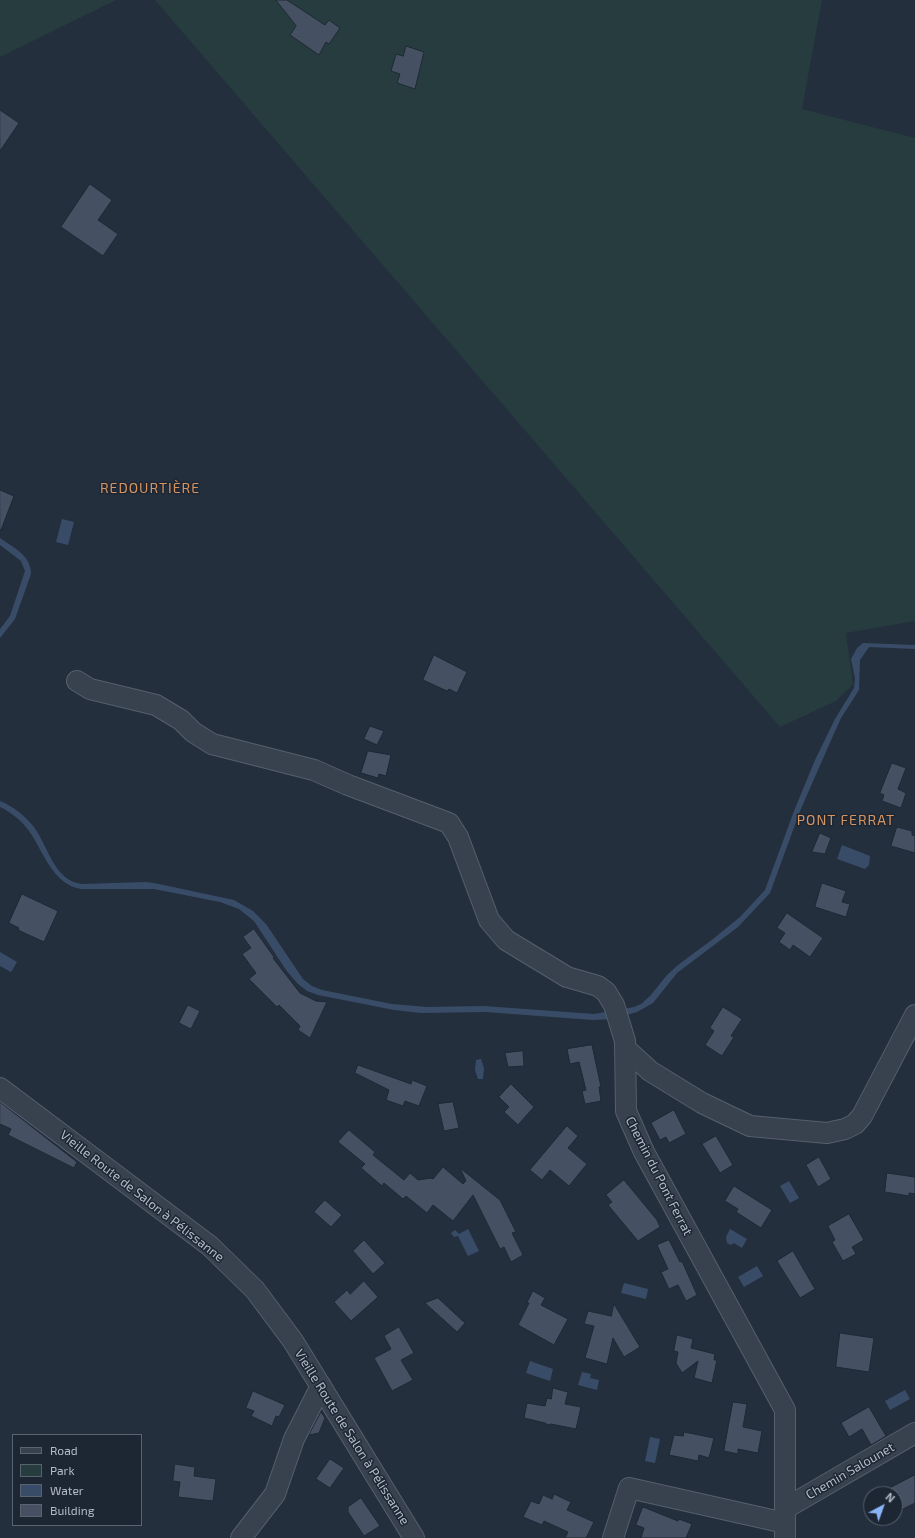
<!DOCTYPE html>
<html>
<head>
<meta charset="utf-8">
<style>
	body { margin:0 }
	#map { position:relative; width:915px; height:1538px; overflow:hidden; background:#242f3e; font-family:"Exo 2",sans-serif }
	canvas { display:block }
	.legend { position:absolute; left:12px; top:1434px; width:130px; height:92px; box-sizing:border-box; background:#1d2633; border:1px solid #59626f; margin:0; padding:5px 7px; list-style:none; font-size:12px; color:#b4bcc9 }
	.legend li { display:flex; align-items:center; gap:8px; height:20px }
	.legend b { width:20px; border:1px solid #59626f }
	.north { position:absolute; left:863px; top:1486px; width:40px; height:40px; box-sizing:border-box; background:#1d2633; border:1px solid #59626f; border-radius:50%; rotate:41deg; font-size:11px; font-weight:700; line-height:16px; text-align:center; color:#b4bcc9 }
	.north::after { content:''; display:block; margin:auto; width:14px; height:18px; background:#8ab4f8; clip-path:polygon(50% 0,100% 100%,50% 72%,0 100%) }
</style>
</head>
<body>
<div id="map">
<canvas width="915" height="1538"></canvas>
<ul class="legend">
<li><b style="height:5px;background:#38414e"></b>Road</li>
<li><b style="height:11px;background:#263c3f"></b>Park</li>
<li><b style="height:11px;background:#394c67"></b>Water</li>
<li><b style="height:11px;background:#455162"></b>Building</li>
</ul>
<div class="north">N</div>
</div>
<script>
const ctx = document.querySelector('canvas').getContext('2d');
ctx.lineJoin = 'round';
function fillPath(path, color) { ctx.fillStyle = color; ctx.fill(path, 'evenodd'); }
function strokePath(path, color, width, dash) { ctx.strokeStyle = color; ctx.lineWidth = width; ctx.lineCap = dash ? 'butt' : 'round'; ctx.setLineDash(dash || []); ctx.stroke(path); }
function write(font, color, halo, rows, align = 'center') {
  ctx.font = font + ' "Exo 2",sans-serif'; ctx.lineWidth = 3; ctx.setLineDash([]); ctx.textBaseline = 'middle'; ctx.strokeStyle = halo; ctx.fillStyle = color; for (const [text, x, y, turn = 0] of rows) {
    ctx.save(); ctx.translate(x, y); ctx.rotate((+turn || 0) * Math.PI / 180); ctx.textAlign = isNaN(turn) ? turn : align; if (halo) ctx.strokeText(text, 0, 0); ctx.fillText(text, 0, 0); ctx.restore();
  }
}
const green = new Path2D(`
	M0 0H116L0 57Z
	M155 0H822L802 109 915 138V621L846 633 853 684 836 701 780 727Z`);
const water = new Path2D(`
	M62 519 74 522 68 545 56 542Z
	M0 538C14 548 31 555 31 574L15 619 0 638V629L10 616 25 571 21 561 0 545Z
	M863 643 915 645V649L869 647 860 660 859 690 841 718 832 738 800 811 770 893 738 927 677 973 653 1003 637 1012 612 1019 593 1020 486 1012 421 1013 394 1010 318 995 307 991 297 983 286 970 254 921 239 909 220 902 154 889H81C52 884 44 852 29 831 22 821 11 812 0 807V801C13 806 25 816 34 827 48 846 54 881 82 884L145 882 154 883 234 900 253 911 266 924 303 979 312 986 322 990 392 1004 427 1007 484 1006 594 1014 634 1007 641 1004 651 995 667 975 678 965 713 939 740 917 765 890 794 811 815 760 835 719 854 688 855 678 851 659 857 648Z
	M842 845 870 856 869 865 865 869 837 859Z
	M0 952 17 962 11 972 0 966Z
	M481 1059 484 1068 483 1079H478L475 1070 476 1060Z
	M789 1181 799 1198 790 1203 780 1186Z
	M468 1229 479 1251 468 1256 458 1236 454 1237 451 1233 455 1230 459 1234Z
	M730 1229 747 1239 742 1248 734 1243 731 1245 727 1243 726 1237Z
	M757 1266 763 1276 744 1287 738 1277Z
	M624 1283 648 1289 646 1299 621 1293Z
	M530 1361 553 1369 550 1381 526 1373Z
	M582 1372 591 1374 590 1378 599 1380 597 1390 578 1385Z
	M905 1390 910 1399 890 1410 885 1401Z
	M650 1437 660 1439 655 1463 645 1461Z`);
const building = new Path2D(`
	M276 0H287L325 25 329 20 340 28 329 44 326 42 319 55 290 35 296 26Z
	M406 46 424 52 415 89 397 83 400 74 391 71 396 54 403 56Z
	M0 110 19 123 0 151Z
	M90 184 112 200 98 220 118 234 103 256 61 227Z
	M0 490 14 496 1 530 0 529Z
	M434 655 467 672 457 693 449 689 447 691 423 680Z
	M370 726 384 731 377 745 364 739Z
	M368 751 391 755 386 776 379 774 378 778 361 773Z
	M892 763 906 768 898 789 906 793 901 808 882 801 884 795 880 793Z
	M897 827 912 831V835L915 836V853L891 846Z
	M820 833 831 838 825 854 812 852Z
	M822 883 846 891 842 902 850 904 846 917 815 907Z
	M22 894 58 911 44 942 18 930 19 928 9 923Z
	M787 913 823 938 810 957 793 945 790 950 779 942 785 933 777 928Z
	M254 929 274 957 273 958 300 993 316 1001 327 1002 310 1038 298 1030 300 1026 279 1005 277 1007 249 979 256 973 242 954 251 948 243 937Z
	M188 1005 200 1011 191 1029 179 1023Z
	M723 1007 742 1019 731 1036 734 1037 722 1056 705 1045 714 1031 710 1028Z
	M592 1045 601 1087H599L601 1101 585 1104 582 1091 586 1090 579 1062 570 1064 567 1049Z
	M523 1051 524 1066 508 1067 505 1053Z
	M358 1065 411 1084 412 1080 427 1086 419 1106 405 1101 403 1106 386 1100 389 1090 355 1073Z
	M511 1084 534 1107 518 1125 504 1112 509 1107 499 1097Z
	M0 1102 77 1162 74 1168 8 1135 11 1129 0 1124Z
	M453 1102 459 1128 444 1131 438 1104Z
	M674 1110 686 1134 669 1143 666 1137 660 1140 651 1123Z
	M567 1126 578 1136 568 1148 587 1164 569 1186 550 1170 542 1180 530 1170Z
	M349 1130 375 1152 373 1155 404 1180 410 1173 418 1180 431 1178 433 1179 443 1167 463 1184 466 1181 460 1168 500 1200 516 1232 512 1233 523 1255 511 1262 504 1247 500 1249 473 1195 453 1221 433 1205 427 1213 406 1196 403 1199 384 1183 382 1186 361 1168 365 1164 338 1142Z
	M716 1136 733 1165 720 1173 702 1144Z
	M819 1157 831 1179 818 1187 806 1165Z
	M887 1173 915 1177V1194L909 1193V1196L885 1192Z
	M624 1180 657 1220 660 1227 638 1241 608 1205 612 1202 606 1195Z
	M734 1186 772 1210 761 1228 736 1212 738 1209 725 1201Z
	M325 1200 342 1215 331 1227 314 1212Z
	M849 1214 864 1240 852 1247 856 1254 843 1261 832 1242 835 1240 828 1226Z
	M364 1240 385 1263 373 1274 353 1251Z
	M669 1240 680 1262 682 1261 697 1295 686 1301 678 1285 669 1289 661 1272 668 1269 657 1245Z
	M793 1251 815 1289 800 1298 777 1261Z
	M364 1281 378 1297 351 1321 334 1302 347 1290 350 1294Z
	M533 1291 545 1298 541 1305 568 1319 554 1345 518 1325 529 1303H527Z
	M438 1298 465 1323 457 1332 425 1303Z
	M614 1304 640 1347 624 1357 613 1338 607 1364 585 1358 594 1326 584 1324 588 1311 611 1316Z
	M399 1327 414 1353 401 1360 413 1380 392 1391 374 1358 391 1349 384 1336Z
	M840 1333 874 1338 869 1372 836 1367Z
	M677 1335 693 1339 691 1348 715 1354 714 1360H717L712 1383 694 1378 698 1361 682 1373 676 1363 678 1352 674 1351Z
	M553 1388 568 1392 565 1404 581 1407 576 1429 551 1424 548 1425 545 1423 524 1418 527 1403 545 1406 547 1398 551 1399Z
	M253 1391 285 1405 279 1417 276 1416 272 1426 251 1416 254 1411 246 1408Z
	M733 1402 747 1404 743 1427 762 1431 758 1453 738 1449V1454L724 1451Z
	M869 1407 886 1436 871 1445 862 1429 849 1437 841 1423Z
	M321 1412 325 1418 319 1433 309 1435Z
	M684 1432 714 1438 709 1458 699 1455 698 1461 669 1455 674 1435 683 1436Z
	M330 1459 344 1468 330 1488 316 1479Z
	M175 1464 195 1467 194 1476 216 1479 213 1501 178 1497 180 1482 173 1481Z
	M915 1475V1503L901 1510 895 1498V1494H893L890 1488Z
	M554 1494 571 1502 567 1510 594 1522 586 1538H565L568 1532 544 1521 542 1525 523 1517 531 1501 539 1504 543 1495 552 1499Z
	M361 1498 380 1526 364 1536 348 1512V1507Z
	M643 1507 678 1521 679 1519 692 1524 686 1538H641L644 1528 636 1525Z`);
const minor = new Path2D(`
	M77 681 90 689 156 705 181 720 193 732 212 744 314 770 348 785 449 823 458 837 489 920 506 940 567 977 598 986 606 992 614 1005 625 1041 626 1111 644 1152 785 1410V1538
	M625 1048 650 1071 702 1103 750 1126 827 1133 845 1129 855 1124 862 1116 915 1015
	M0 1088 210 1246 255 1290 293 1341 414 1538
	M786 1508 915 1433
	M241 1538 275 1494 294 1439 321 1386
	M613 1538 629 1488 785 1523`);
const streetNames = [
	["Chemin du Pont Ferrat",659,1176,63],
	["Vieille Route de Salon à Pélissanne",142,1196,38],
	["Vieille Route de Salon à Pélissanne",352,1437,58],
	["Chemin Salounet",850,1471,-30]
];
const neighbourhoodNames = [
	["REDOURTIÈRE",150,488],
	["PONT FERRAT",846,820]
];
fillPath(green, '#263c3f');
fillPath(water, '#394c67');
fillPath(building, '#455162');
strokePath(building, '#1f2835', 1);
strokePath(minor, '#565f6c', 22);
strokePath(minor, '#38414e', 20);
write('13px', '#b4bcc9', '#1d2633', streetNames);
ctx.letterSpacing = '1px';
write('14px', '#d59563', '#1d2633', neighbourhoodNames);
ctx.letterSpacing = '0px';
</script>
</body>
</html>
